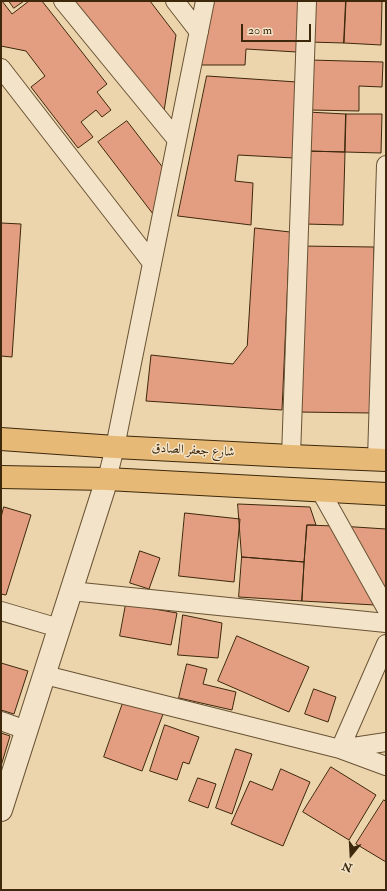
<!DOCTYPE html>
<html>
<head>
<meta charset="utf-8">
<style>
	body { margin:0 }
	#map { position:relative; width:387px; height:891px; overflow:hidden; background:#ecd4ac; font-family:"IM FELL Double Pica",serif }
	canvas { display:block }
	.frame { position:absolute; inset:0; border:2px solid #3d280c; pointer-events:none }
	.north { position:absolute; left:331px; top:835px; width:40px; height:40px; -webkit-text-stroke:3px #f3e3c9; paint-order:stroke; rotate:198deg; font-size:11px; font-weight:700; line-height:16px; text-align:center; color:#3d280c }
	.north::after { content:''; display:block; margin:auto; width:14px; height:18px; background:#3d280c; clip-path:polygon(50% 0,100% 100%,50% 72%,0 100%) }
	.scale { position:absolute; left:241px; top:24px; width:70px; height:18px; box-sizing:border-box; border:2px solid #3d280c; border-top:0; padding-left:5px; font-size:12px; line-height:14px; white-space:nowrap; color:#3d280c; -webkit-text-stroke:3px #f3e3c9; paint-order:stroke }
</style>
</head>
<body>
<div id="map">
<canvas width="387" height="891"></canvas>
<div class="frame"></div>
<div class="north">N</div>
<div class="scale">20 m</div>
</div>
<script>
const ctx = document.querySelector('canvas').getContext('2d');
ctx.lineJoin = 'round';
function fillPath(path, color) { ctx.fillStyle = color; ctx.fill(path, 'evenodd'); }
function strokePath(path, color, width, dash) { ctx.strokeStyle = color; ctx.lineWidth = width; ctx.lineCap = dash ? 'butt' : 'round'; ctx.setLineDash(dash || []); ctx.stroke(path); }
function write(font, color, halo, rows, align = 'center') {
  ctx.font = font + ' "IM FELL Double Pica",Amiri,serif'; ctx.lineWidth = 3; ctx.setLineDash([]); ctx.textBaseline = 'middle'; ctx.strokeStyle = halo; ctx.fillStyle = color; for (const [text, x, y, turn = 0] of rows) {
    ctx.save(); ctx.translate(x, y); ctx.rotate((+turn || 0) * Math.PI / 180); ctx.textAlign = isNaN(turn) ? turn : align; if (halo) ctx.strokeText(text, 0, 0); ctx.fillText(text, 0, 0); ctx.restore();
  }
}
const building = new Path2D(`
	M1 1H2L12 14 29 1H42L107 84 97 92 111 110 102 117 96 110 81 122 93 137 78 148 31 87 45 76 26 51 1 46Z
	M9 1H24L14 8Z
	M74 1H150L176 35 164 111Z
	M213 1H300L297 52 246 49 245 65H199Z
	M310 1H346L344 43 309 42Z
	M346 1H382L381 45 344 43Z
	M310 60 383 62 382 87 359 86V111L309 110Z
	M207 76 297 82 294 158 238 155 235 181 253 183 251 225 178 216Z
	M307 112 346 114 345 152 306 151Z
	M346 114H382L381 153 345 152Z
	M127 121 164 169 153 214 98 142Z
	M306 151 345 152 343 225 305 224Z
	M1 223 21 224 12 357 1 356Z
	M255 228 290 232 282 410 146 401 151 355 233 364 247 346Z
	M299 246 374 247 372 413 297 412Z
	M238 504 310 507 316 525H307L304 562 242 557Z
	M4 507 31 515 6 595 1 594V518Z
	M185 513 240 519 234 582 179 576Z
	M307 525 334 526 375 605 302 601Z
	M340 526 386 529V602Z
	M140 551 160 558 149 589 130 583Z
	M242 557 304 562 302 601 239 597Z
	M126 604 177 613 171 645 120 636Z
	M183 615 222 623 218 658 178 655Z
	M237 636 309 667 289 712 218 681Z
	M1 663 28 671 14 714 1 710Z
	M187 664 207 669 203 684 236 692 232 710 179 698Z
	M314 689 336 697 328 722 305 714Z
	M124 700 163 714 142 771 104 757Z
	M165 725 199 737 189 764 183 762 177 780 150 771Z
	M1 733 10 736 1 766Z
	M236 749 252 754 232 814 216 808Z
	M331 767 376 795 349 840 303 812Z
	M281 769 310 782 283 846 231 824 250 781 272 790Z
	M198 778 216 784 208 808 189 801Z
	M384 800 386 802V862L356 844Z`);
const minor = new Path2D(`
	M63 1 177 140
	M175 1 199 32
	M1 68 152 263
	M291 456 307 1
	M377 459 386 165
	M107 479 115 447 205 1
	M320 490 386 608
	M71 591 386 623
	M1 611 59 628
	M45 675 340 749 386 766
	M1 721 26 730
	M340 749 386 644
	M340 749 386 742`);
const tertiary = new Path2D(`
	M1 810 107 479`);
const primary = new Path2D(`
	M1 439 115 447 291 456 386 460
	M1 477 107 479 386 494`);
const streetNames = [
	["شارع جعفر الصادق",193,451,3]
];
fillPath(building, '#e39e82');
strokePath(building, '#3d280c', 1);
strokePath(minor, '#695334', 20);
strokePath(tertiary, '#695334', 24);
strokePath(primary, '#3d280c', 24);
strokePath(minor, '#f3e3c9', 18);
strokePath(tertiary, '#f3e3c9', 22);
strokePath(primary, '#e6ba76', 22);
write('13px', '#3d280c', '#f3e3c9', streetNames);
</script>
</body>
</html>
